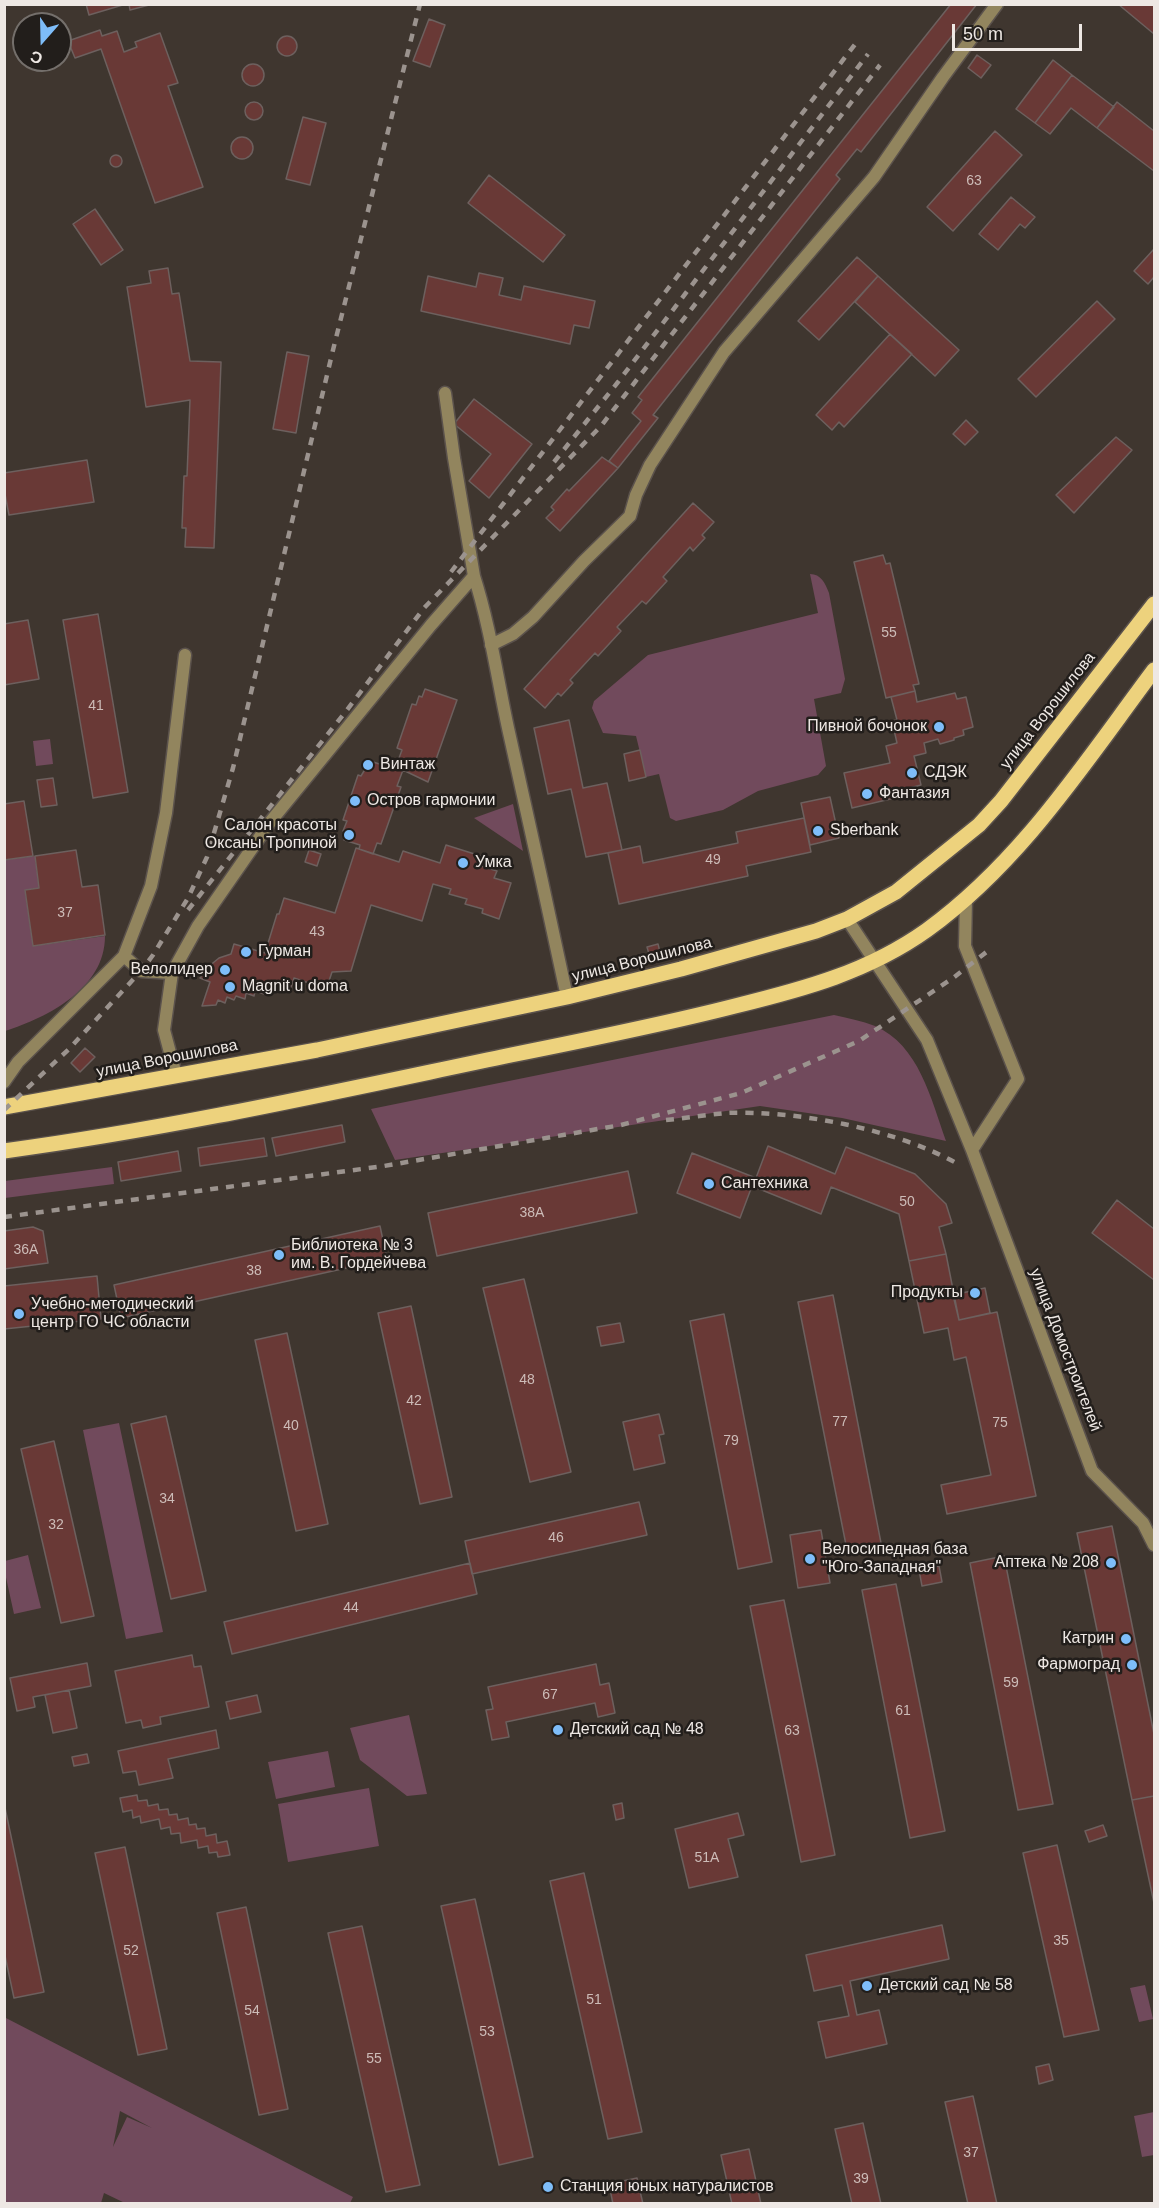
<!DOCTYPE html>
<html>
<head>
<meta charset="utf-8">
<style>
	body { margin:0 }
	#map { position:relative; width:1159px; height:2208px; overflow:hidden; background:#3f362f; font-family:Arial,sans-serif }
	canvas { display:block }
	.frame { position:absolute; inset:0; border:6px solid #eee8e4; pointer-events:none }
	.north { position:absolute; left:12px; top:12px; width:60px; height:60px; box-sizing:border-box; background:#221e1b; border:2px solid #746f6b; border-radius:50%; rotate:200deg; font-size:16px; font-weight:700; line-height:24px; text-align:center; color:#eee8e4 }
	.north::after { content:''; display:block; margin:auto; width:21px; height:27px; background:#7ebdf9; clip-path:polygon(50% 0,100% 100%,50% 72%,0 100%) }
	.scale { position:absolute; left:952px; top:24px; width:130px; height:27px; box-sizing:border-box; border:3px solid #eee8e4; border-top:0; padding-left:8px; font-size:18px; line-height:21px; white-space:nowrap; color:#eee8e4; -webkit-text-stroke:4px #221e1b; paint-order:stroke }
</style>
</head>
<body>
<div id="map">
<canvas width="1159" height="2208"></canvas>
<div class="frame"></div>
<div class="north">С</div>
<div class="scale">50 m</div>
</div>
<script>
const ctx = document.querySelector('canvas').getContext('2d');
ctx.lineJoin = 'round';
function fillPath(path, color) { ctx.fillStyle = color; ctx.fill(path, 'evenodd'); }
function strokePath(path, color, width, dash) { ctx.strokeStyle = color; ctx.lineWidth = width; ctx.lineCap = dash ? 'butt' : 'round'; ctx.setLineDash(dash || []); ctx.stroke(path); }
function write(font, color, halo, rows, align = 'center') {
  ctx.font = font + ' Arial,sans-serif'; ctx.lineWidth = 5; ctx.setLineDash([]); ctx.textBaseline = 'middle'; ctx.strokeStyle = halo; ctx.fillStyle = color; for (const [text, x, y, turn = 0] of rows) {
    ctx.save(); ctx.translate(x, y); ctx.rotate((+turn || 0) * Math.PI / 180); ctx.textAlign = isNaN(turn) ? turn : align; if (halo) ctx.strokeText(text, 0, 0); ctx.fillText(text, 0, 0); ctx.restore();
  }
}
const green = new Path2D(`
	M810 574C821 574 825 583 829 593L845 679 841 693 814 699 826 766 818 775 758 791 723 810 676 821 670 818 659 774 646 777 636 736 603 733 592 708 594 701 648 655 818 613Z
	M50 739 53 764 36 766 33 741Z
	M513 804 523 851 474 818Z
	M35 856 39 888 25 890 33 946 105 936C105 988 49 1017 5 1031L4 860Z
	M834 1015C847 1018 862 1021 875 1026 919 1045 931 1099 946 1141L842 1118 760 1106 395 1160 371 1109Z
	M112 1167 114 1184 5 1198V1181Z
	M119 1423 163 1632 126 1639 83 1430Z
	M28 1555 41 1608 14 1614 5 1573V1561Z
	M409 1715 427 1794 407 1796 360 1760 350 1728Z
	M328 1751 335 1787 276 1799 268 1762Z
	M369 1788 379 1846 288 1862 278 1804Z
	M1145 1985 1153 2019 1139 2022 1130 1988Z
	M4 2017 353 2197 350 2203 127 2204 104 2193 101 2203H5ZM120 2111 152 2128 127 2117 113 2147Z
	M1154 2112V2155L1142 2157 1134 2116Z`);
const building = new Path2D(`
	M86 4H126L89 15Z
	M129 4H149V5L130 10Z
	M951 4H977L861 152 857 149 836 175 840 179 653 415 658 418 618 468 609 461 641 421 632 413 642 400 638 397Z
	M1118 4H1154V34Z
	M429 19 445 25 430 67 413 61Z
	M100 30 102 36 117 31 124 52 137 47 135 42 160 33 178 83 168 86 203 187 155 203 101 49 75 58 68 41Z
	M277 46a10 10 0 1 1 20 0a10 10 0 1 1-20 0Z
	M977 55 991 65 981 78 968 68Z
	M1053 60 1072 75 1035 123 1016 109Z
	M242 75a11 11 0 1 1 22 0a11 11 0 1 1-22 0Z
	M1072 75 1114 107 1097 128 1071 108 1050 134 1035 123Z
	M245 111a9 9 0 1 1 18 0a9 9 0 1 1-18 0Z
	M1117 102 1154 131V171L1097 128Z
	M303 117 326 123 310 185 286 179Z
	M995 131 1022 155 953 231 927 207Z
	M231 148a11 11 0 1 1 22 0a11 11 0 1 1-22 0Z
	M110 161a6 6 0 1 1 12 0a6 6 0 1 1-12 0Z
	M489 175 565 235 543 262 468 203Z
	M1011 197 1035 217 1025 228 1020 224 998 250 979 234Z
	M95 209 123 250 101 265 73 224Z
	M1154 249V277L1148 284 1134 271Z
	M857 257 878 276 819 340 798 321Z
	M168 268 172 294 179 293 190 361 221 362 214 548 185 547 186 528H182L184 476H187L190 400 146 407 127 287 151 283 149 271Z
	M479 273 503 278 499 295 521 300 524 286 595 301 589 328 574 325 570 344 421 311 428 276 476 287Z
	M878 276 959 350 935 376 855 302Z
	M1097 301 1115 319 1036 397 1018 379Z
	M890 334 912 354 844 427 839 422 832 430 816 415Z
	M287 352 309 356 296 433 273 429Z
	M474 399 532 444 489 498 469 481 491 454 454 424Z
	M966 420 978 432 965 445 953 434Z
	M1116 437 1132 450 1074 513 1056 495Z
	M602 457 618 468 560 531 546 518 554 510 551 507 567 489 569 491Z
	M87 460 94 502 9 515 4 489V473Z
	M693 503 714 522 702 535 705 538 693 551 690 547 663 577 667 581 656 593 646 604 642 601 617 627 621 631 598 656 595 653 570 680 573 683 561 696 558 693 545 708 524 689Z
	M883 555 886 564 890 563 919 684 913 685 915 691 886 698 854 562Z
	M98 614 128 792 93 798 63 620Z
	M28 620 39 679 4 685V624Z
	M425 689 457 700 428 782 403 770 397 786 401 787 381 844 377 843 373 854 359 849 360 845 344 840 347 832 343 831 347 821 343 820 358 775 361 776 370 761 395 769 402 750 397 748 412 704 416 705 419 696 422 697Z
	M915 691 917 702 955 693 957 699 966 697 973 727 963 730 964 735 954 738V740L940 744 938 739 924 743 926 753 914 756 921 785 898 791 899 797 852 808 844 773 890 763 886 746 897 743 892 721 897 720 891 697Z
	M569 720 583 788 607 783 622 850 586 857 571 789 548 794 534 728Z
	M640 750 646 777 629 781 624 754Z
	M53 778 57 805 41 807 37 780Z
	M830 797 839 838 810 845 801 803Z
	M24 801 33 856 4 860V804Z
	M804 818 811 852 746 866 748 876 619 904 608 853 640 846 643 863 738 843 736 832Z
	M446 845 484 857 481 866 497 871 494 878 511 883 499 919 482 913 483 909 465 904 467 899 449 894 451 889 433 884 422 921 371 905 351 971 332 972 329 981 315 985 294 978 291 987 284 985 282 989 274 987 272 992 265 989 264 994 255 991 254 996 246 993 245 999 236 996 234 1000 227 997 225 1003 218 1000 216 1005 202 1006 210 982 200 978 208 967 219 958 231 954 234 944 265 953 277 914H279L284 898 335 913 356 848 399 862 403 851 440 863Z
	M76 850 82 887 98 885 105 935 33 946 25 890 39 888 35 856Z
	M309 850 321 854 317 866 305 862Z
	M658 944 660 952 649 954 647 947Z
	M85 1048 95 1057 80 1072 71 1063Z
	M342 1125 345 1142 276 1156 272 1138Z
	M264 1138 267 1156 200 1166 198 1148Z
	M768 1146 835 1174 846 1147 915 1174 946 1204 952 1223 939 1227 946 1254 909 1261 899 1214 831 1187 821 1214 752 1186 740 1218 677 1193 692 1153 756 1178Z
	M178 1151 181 1171 121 1181 118 1162Z
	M628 1171 637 1213 437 1256 428 1213Z
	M1117 1200 1154 1229V1280L1092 1233Z
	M380 1226 387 1259 121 1318 114 1285Z
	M33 1227 43 1231 48 1263 4 1269V1231Z
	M946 1254 959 1320 997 1312 1036 1496 947 1514 941 1485 991 1475 966 1357 954 1360 948 1328 924 1333 909 1261Z
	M97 1276 101 1319 4 1329V1286Z
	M524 1279 571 1472 530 1482 483 1288Z
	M985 1288 990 1313 959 1320 953 1295Z
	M833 1295 881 1543 847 1550 798 1302Z
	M411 1306 452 1497 420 1504 378 1313Z
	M724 1314 772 1562 738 1569 690 1321Z
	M620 1323 624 1342 601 1346 597 1327Z
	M287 1333 328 1524 296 1531 255 1340Z
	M659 1414 664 1434 659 1435 665 1463 634 1470 623 1422Z
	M166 1416 206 1591 171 1599 131 1424Z
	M54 1441 94 1616 61 1623 21 1449Z
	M639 1502 647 1535 472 1574 465 1541Z
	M1112 1526 1154 1734V1796L1132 1800 1077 1533Z
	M821 1530 830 1583 798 1588 790 1535Z
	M1004 1556 1053 1804 1018 1810 970 1563Z
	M470 1563 477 1594 232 1654 224 1622Z
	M939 1566 942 1582 922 1586 919 1570Z
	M896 1584 945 1831 910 1838 862 1590Z
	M784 1600 835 1855 801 1862 750 1606Z
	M192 1655 194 1667 201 1666 209 1707 160 1717 161 1724 143 1728 141 1720 126 1723 115 1671Z
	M87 1663 91 1686 33 1697 35 1707 17 1711 10 1678Z
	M596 1664 600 1685 609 1683 615 1713 598 1717 595 1703 506 1722 509 1737 492 1740 486 1710 493 1709 488 1687Z
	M69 1690 77 1728 53 1733 45 1695Z
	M257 1695 261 1712 230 1719 226 1702Z
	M216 1730 219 1748 168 1759 173 1778 139 1785 136 1771 123 1773 118 1751Z
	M87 1754 89 1763 74 1766 72 1757Z
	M137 1795 138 1801 147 1800 148 1806 158 1804 159 1810 168 1809 169 1815 177 1814 178 1820 188 1818 189 1825 196 1824 197 1829 205 1828 206 1836 216 1834 217 1843 227 1841 230 1855 218 1857 217 1852 209 1853 208 1846 198 1848 197 1840 181 1843 180 1833 171 1834 170 1827 161 1829 159 1819 141 1823 140 1816 133 1818 132 1810 123 1812 120 1798Z
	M1154 1796V1903L1132 1800Z
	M4 1803 44 1992 14 1998 4 1951Z
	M622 1803 624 1818 616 1820 613 1805Z
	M738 1813 744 1835 728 1839 738 1877 689 1888 675 1829Z
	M1103 1825 1107 1836 1089 1842 1085 1831Z
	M1057 1845 1099 2030 1064 2037 1023 1853Z
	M125 1847 167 2049 138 2055 95 1853Z
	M584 1873 642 2132 608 2139 550 1881Z
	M475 1899 533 2157 499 2165 441 1906Z
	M246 1907 288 2109 259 2115 217 1913Z
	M942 1925 949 1959 850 1981 857 2015 879 2010 887 2044 826 2058 818 2022 849 2016 842 1985 814 1991 806 1955Z
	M362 1926 420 2185 386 2192 328 1933Z
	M1049 2064 1053 2080 1039 2084 1036 2067Z
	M973 2096 997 2204H968L945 2102Z
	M863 2123 870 2155 881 2204H852L835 2129Z
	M749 2149 761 2204H732L721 2155Z
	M637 2178 643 2204H613L609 2184Z`);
const minor = new Path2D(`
	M474 576C490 626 497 677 508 728 528 818 548 907 567 997
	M491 645 513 634 533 617 584 561 630 516 636 495 650 465 724 352 874 177 943 77 997 4
	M124 956 141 971 172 973
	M176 1075 164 1030 172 973 198 926 271 821 431 625 474 576 454 458 445 393
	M4 1082 18 1062 124 956 151 886 166 813 185 655`);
const tertiary = new Path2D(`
	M966 899 965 946 1018 1079 972 1150
	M847 919 927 1040 972 1150 1092 1471 1143 1523 1154 1545`);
const primary = new Path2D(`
	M4 1107 317 1050 567 997 681 969 816 931 847 919 896 892 979 825 1001 801 1154 604
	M4 1151C175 1128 343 1090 511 1055 586 1040 661 1025 735 1006 804 989 868 972 927 930 1022 861 1085 762 1154 670`);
const rail = new Path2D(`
	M554 462 618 382 868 54
	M451 572 856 43
	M188 910 347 710 424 608 601 426 880 65
	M4 1110 69 1049 141 971 153 955 188 898 207 857 233 768 333 350 420 4
	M666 1120C686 1118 706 1115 726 1113 796 1110 896 1129 958 1164
	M4 1217 384 1166 621 1125 741 1093 859 1041 953 978 989 950`);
const markers = [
	[939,727,6,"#7ebdf9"],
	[368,765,6,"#7ebdf9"],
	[912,773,6,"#7ebdf9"],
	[867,794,6,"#7ebdf9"],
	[355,801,6,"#7ebdf9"],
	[818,831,6,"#7ebdf9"],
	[349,835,6,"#7ebdf9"],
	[463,863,6,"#7ebdf9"],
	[246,952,6,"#7ebdf9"],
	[225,970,6,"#7ebdf9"],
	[230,987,6,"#7ebdf9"],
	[709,1184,6,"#7ebdf9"],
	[279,1255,6,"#7ebdf9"],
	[975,1293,6,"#7ebdf9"],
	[19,1314,6,"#7ebdf9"],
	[810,1559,6,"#7ebdf9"],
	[1111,1563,6,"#7ebdf9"],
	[1126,1639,6,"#7ebdf9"],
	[1132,1665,6,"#7ebdf9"],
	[558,1730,6,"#7ebdf9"],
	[867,1986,6,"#7ebdf9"],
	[548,2187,6,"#7ebdf9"]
];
const numberNames = [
	["63",974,181],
	["55",889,633],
	["41",96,706],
	["49",713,860],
	["37",65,913],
	["43",317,932],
	["50",907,1202],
	["38А",532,1213],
	["36А",26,1250],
	["38",254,1271],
	["48",527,1380],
	["42",414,1401],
	["77",840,1422],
	["75",1000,1423],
	["40",291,1426],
	["79",731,1441],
	["34",167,1499],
	["32",56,1525],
	["46",556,1538],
	["44",351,1608],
	["59",1011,1683],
	["67",550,1695],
	["61",903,1711],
	["63",792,1731],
	["51А",707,1858],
	["35",1061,1941],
	["52",131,1951],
	["51",594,2000],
	["54",252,2011],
	["53",487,2032],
	["55",374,2059],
	["37",971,2153],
	["39",861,2179]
];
const streetNames = [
	["улица Ворошилова",1048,711,-52],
	["улица Ворошилова",642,960,-14],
	["улица Ворошилова",167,1059,-11],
	["улица Домостроителей",1065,1350,69]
];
const poiNames = [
	["Пивной бочонок",927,727,"right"],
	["Винтаж",380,765],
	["СДЭК",924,773],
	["Фантазия",879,794],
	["Остров гармонии",367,801],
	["Салон красоты",337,826,"right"],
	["Оксаны Тропиной",337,844,"right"],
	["Sberbank",830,831],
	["Умка",475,863],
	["Гурман",258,952],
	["Велолидер",213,970,"right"],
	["Magnit u doma",242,987],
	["Сантехника",721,1184],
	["Библиотека № 3",291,1246],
	["им. В. Гордейчева",291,1264],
	["Продукты",963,1293,"right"],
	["Учебно-методический",31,1305],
	["центр ГО ЧС области",31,1323],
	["Велосипедная база",822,1550],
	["\"Юго-Западная\"",822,1568],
	["Аптека № 208",1099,1563,"right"],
	["Катрин",1114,1639,"right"],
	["Фармоград",1120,1665,"right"],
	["Детский сад № 48",570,1730],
	["Детский сад № 58",879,1986],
	["Станция юных натуралистов",560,2187]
];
fillPath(green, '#714a5c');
fillPath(building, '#693936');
strokePath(building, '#6d605e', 1.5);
strokePath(minor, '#5b524c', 15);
strokePath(tertiary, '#5b524c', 15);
strokePath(primary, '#5b524c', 18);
strokePath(minor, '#92855e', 12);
strokePath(tertiary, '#92855e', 12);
strokePath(primary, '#edd27d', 15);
strokePath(rail, '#9b938e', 4.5, [8, 8]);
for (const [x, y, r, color] of markers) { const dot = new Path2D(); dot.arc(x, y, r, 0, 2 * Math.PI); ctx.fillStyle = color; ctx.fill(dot); strokePath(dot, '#221e1b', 2); }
write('14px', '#cdbcb8', null, numberNames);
write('16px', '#eee8e4', '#221e1b', streetNames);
write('16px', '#eee8e4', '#221e1b', poiNames, 'left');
</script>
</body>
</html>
